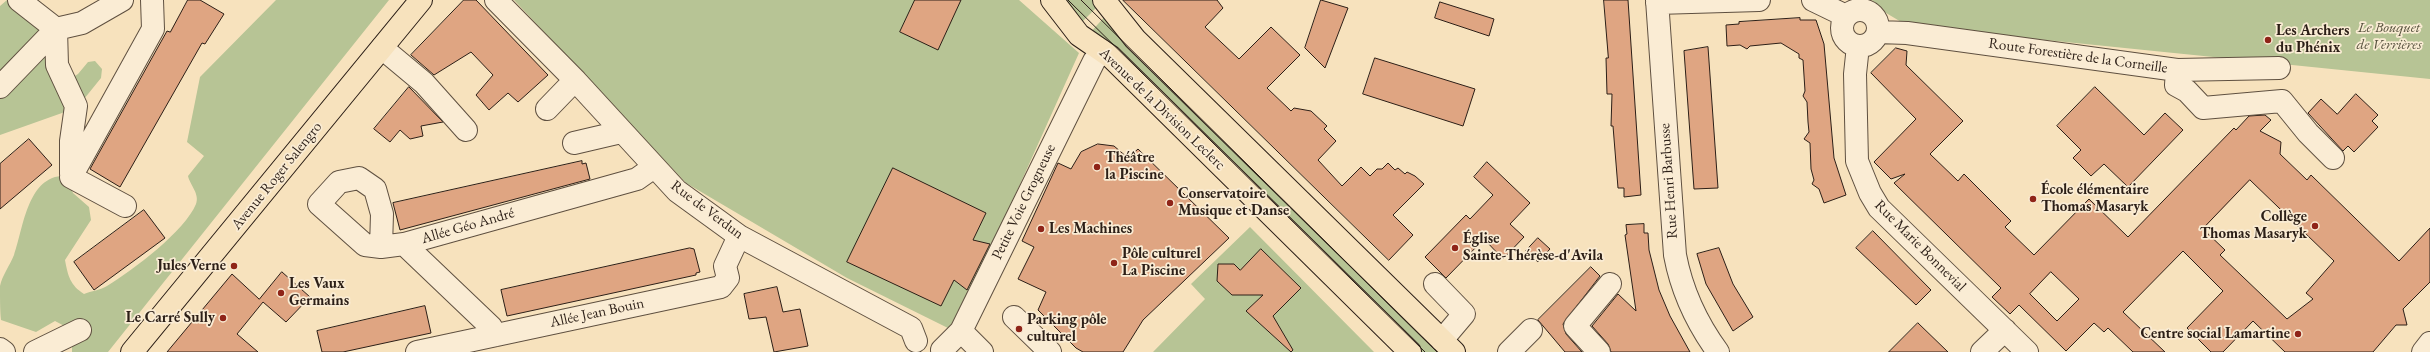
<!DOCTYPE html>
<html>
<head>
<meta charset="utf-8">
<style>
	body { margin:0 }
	canvas { display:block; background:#f7e2bd }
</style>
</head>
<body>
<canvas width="2430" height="352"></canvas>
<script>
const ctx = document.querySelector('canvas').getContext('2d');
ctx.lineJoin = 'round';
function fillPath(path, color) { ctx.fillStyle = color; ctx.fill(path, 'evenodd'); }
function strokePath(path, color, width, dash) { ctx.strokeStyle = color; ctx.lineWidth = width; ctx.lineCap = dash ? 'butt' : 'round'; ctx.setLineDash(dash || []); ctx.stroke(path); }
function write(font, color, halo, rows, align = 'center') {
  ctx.font = font + ' "EB Garamond",serif'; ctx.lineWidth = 3.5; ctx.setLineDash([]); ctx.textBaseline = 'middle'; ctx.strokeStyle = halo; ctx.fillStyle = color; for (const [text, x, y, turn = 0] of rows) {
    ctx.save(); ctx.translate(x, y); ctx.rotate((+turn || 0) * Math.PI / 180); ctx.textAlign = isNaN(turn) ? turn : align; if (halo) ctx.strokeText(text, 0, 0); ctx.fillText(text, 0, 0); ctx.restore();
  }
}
const green = new Path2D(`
	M7 0H11L49 37 70 79 78 74 88 62 95 61 102 69 101 78 80 104 62 113 0 135V6Z
	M276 0H389L108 352H72V330L55 321 36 332 1 320C0 311 0 296 0 286 2 276 10 265 14 255 23 230 27 179 61 176L68 181 73 193 89 207 91 220 65 260C68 276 70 285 84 294 91 291 101 290 107 286 133 270 185 231 196 204 200 194 190 185 188 176L204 156 187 142 200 77Z
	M514 0H1019L1079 53 954 331 847 278 686 183Z
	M1060 0H1094L1100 4 1080 24Z
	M1872 0H2430V79L1908 26 1881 10Z
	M1108 13 1446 352H1418L1089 34Z
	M1250 227 1374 352H1153L1205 299 1191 284Z`);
const building = new Path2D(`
	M188 0H200L224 14 205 44 202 43 120 187 90 169 167 31 170 32Z
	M464 0H476L548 75 518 102 508 93 489 110 476 95 493 75 471 52 434 75 411 55Z
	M915 0H961L938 50 900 32Z
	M1123 0H1217L1223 8 1205 27 1239 59 1271 27 1300 55 1267 88 1291 111 1294 108 1311 111 1327 126 1324 129 1336 141 1318 160 1342 186 1361 167 1370 176 1377 169H1382L1388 163 1395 170 1398 168 1405 174 1407 172 1415 176 1424 184 1393 215 1413 235 1389 260Z
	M1321 0 1348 8 1325 68 1305 48Z
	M1604 0H1628L1641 195 1624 197V188H1618L1613 126H1611L1612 94H1607L1606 58H1608Z
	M1440 2 1494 19 1489 36 1435 18Z
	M1800 18V20H1816L1824 44 1834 158 1846 195 1824 203 1819 189 1812 184 1814 180 1811 169 1810 143 1804 139 1809 132 1808 122 1807 102 1803 96 1805 91 1803 60 1799 58V54L1781 43 1750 46 1747 49 1740 45 1727 46 1726 25 1739 24V22Z
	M1708 47 1718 188 1694 189 1684 51Z
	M1896 48 1907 51 1906 65 1963 121 1930 154 1958 181 1964 174 2011 221 2005 227 2034 255 2089 199 2128 237 2234 128 2236 130 2249 116 2265 115 2271 120 2260 131 2281 142 2280 154 2307 180 2311 175 2399 261 2430 228V282L2403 309 2407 325H2396L2373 352H2285L2253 321 2223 352H2211L2187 328 2223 291 2183 251 2123 312 2165 352H2133L2108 328 2104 332 2094 323 2066 351 2019 305 2010 314 1992 297 2001 288 1894 183 1905 174 1891 179 1874 162 1916 119 1871 73ZM2250 180 2334 261 2306 293 2313 299 2287 319 2220 255 2225 250 2203 229ZM2051 272 2079 299 2057 321 2030 294Z
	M1375 58 1475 89 1463 126 1363 94Z
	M409 87 443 122 421 126 423 136 410 139 400 130 390 142 374 129Z
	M2095 87 2144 135 2165 113 2183 130 2128 187 2104 164 2091 176 2073 158 2081 150 2057 126Z
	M2356 94 2378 115 2372 121 2378 127 2354 152 2348 146 2343 151 2308 113 2321 99 2337 114Z
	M29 139 52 165 0 209V164Z
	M1098 144 1114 146 1128 158 1138 149 1229 238 1143 320 1123 352H1083L1076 348 1038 310 1046 292 1018 279 1034 247 1022 241 1058 163 1071 169 1081 152Z
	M582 161V164L586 163 590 179 400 230 393 203Z
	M1487 162 1530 203 1510 224 1524 237 1503 259 1484 239 1446 278 1425 257 1466 215 1470 219 1493 195 1474 177Z
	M893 168 986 213 973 240 990 244 967 290 954 280 941 306 847 262Z
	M144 210 165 238 94 290 74 262Z
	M1644 224V233H1648L1649 250 1659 290 1670 316 1690 352H1611L1608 344 1592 326 1618 294 1636 311 1625 235 1627 234 1626 225Z
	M1873 231 1931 290 1916 305 1856 248Z
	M1538 238 1550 249 1538 262 1526 251Z
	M690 248 694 249 700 272 696 273V275L507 316 501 290Z
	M1719 248 1733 284 1753 317 1733 331 1706 284 1697 254Z
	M1261 249 1301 288 1273 316 1293 350 1291 352 1246 311 1263 295H1232L1217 281 1218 264H1234L1240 270Z
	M1591 267 1600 276 1563 324 1566 334 1582 352H1565L1538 320Z
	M282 272 310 297 286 322 263 302 237 334 258 352H167L232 274 259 299Z
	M777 287 783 312 800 309 808 346 774 352 766 317 749 319 744 294Z
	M425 306 431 333 343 352H322L317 331Z
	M1918 323 1948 352H1889Z`);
const minor = new Path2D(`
	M19 0 56 29 57 65 76 106 71 141V174
	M496 0 575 80 677 191 739 236 911 328 916 341
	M1657 0 1675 255C1682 292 1696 322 1718 352
	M1813 0 1846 16
	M1657 3 1759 0
	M1842 28a18 18 0 1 1 36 0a18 18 0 1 1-36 0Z
	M1878 32 1907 33 2177 70 2279 68
	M1858 46 1855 74 1857 161 1870 193 1879 208 2027 352
	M382 48 424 83 466 130
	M2177 70 2176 85 2187 91 2203 108 2282 101 2308 133 2333 158
	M0 87 56 29 82 23 122 0
	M547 109 575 80
	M574 143 621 132
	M125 206 71 177 153 29 152 0
	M381 247 382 214 375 189 359 178 339 182 319 204 365 245 381 247 404 244
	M1435 284 1464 314 1442 340
	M1014 317 1050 352
	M961 331 982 352
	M496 335 491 327 404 244 637 179 654 167
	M0 349 4 352
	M942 350 961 331 1094 61 1102 51
	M35 352 80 330
	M417 352 721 287 728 278 725 266 739 236
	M1509 352 1531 330
	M1599 352 1575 326 1610 284
	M1982 352 2005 330
	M2423 352 2430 343`);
const major = new Path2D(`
	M1052 0 1079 35 1111 57 1410 352
	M1104 0 1135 39 1454 352
	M132 352 421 0`);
const tram = new Path2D(`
	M1068 0 1425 352
	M1081 0 1437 352`);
const markers = [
	[2268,40,4,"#8f2418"],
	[1097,167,4,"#8f2418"],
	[2033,199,4,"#8f2418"],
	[1170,203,4,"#8f2418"],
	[2315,226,4,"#8f2418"],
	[1041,229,4,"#8f2418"],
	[1455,248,4,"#8f2418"],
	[1114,263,4,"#8f2418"],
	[234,266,4,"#8f2418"],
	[281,293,4,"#8f2418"],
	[223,318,4,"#8f2418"],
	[1019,329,4,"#8f2418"],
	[2298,334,4,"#8f2418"]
];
const parkNames = [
	["Le Bouquet",2389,28],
	["de Verrières",2389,45]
];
const poiNames = [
	["Les Archers",2276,31],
	["du Phénix",2276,48],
	["Théâtre",1105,158],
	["la Piscine",1105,175],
	["École élémentaire",2041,190],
	["Thomas Masaryk",2041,207],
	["Conservatoire",1178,194],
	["Musique et Danse",1178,211],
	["Collège",2307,217,"right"],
	["Thomas Masaryk",2307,234,"right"],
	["Les Machines",1049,229],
	["Église",1463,239],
	["Sainte-Thérèse-d'Avila",1463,256],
	["Pôle culturel",1122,254],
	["La Piscine",1122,271],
	["Jules Verne",226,266,"right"],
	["Les Vaux",289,284],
	["Germains",289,301],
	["Le Carré Sully",215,318,"right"],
	["Parking pôle",1027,320],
	["culturel",1027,337],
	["Centre social Lamartine",2290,334,"right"]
];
const streetNames = [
	["Route Forestière de la Corneille",2078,56,8],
	["Avenue de la Division Leclerc",1162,109,44],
	["Avenue Roger Salengro",277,176,-51],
	["Rue Henri Barbusse",1669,181,-94],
	["Petite Voie Grogneuse",1024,202,-64],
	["Rue de Verdun",707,210,37],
	["Allée Géo André",468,226,-16],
	["Rue Marie Bonnevial",1920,246,45],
	["Allée Jean Bouin",597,313,-12]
];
fillPath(green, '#b7c495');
fillPath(building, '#dfa582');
strokePath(building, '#2c1f17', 1);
strokePath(minor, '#5f5040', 24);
strokePath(major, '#2c1f17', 24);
strokePath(minor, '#faecd4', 22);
strokePath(major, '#f7e2bd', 22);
strokePath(tram, '#2c1f17', 1);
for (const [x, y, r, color] of markers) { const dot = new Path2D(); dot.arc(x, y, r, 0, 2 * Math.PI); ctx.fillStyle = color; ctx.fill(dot); strokePath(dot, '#faecd4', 1.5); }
write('italic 15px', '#56513d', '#faecd4', parkNames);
write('bold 15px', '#2c1f17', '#faecd4', poiNames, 'left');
write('15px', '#2c1f17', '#faecd4', streetNames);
</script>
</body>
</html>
